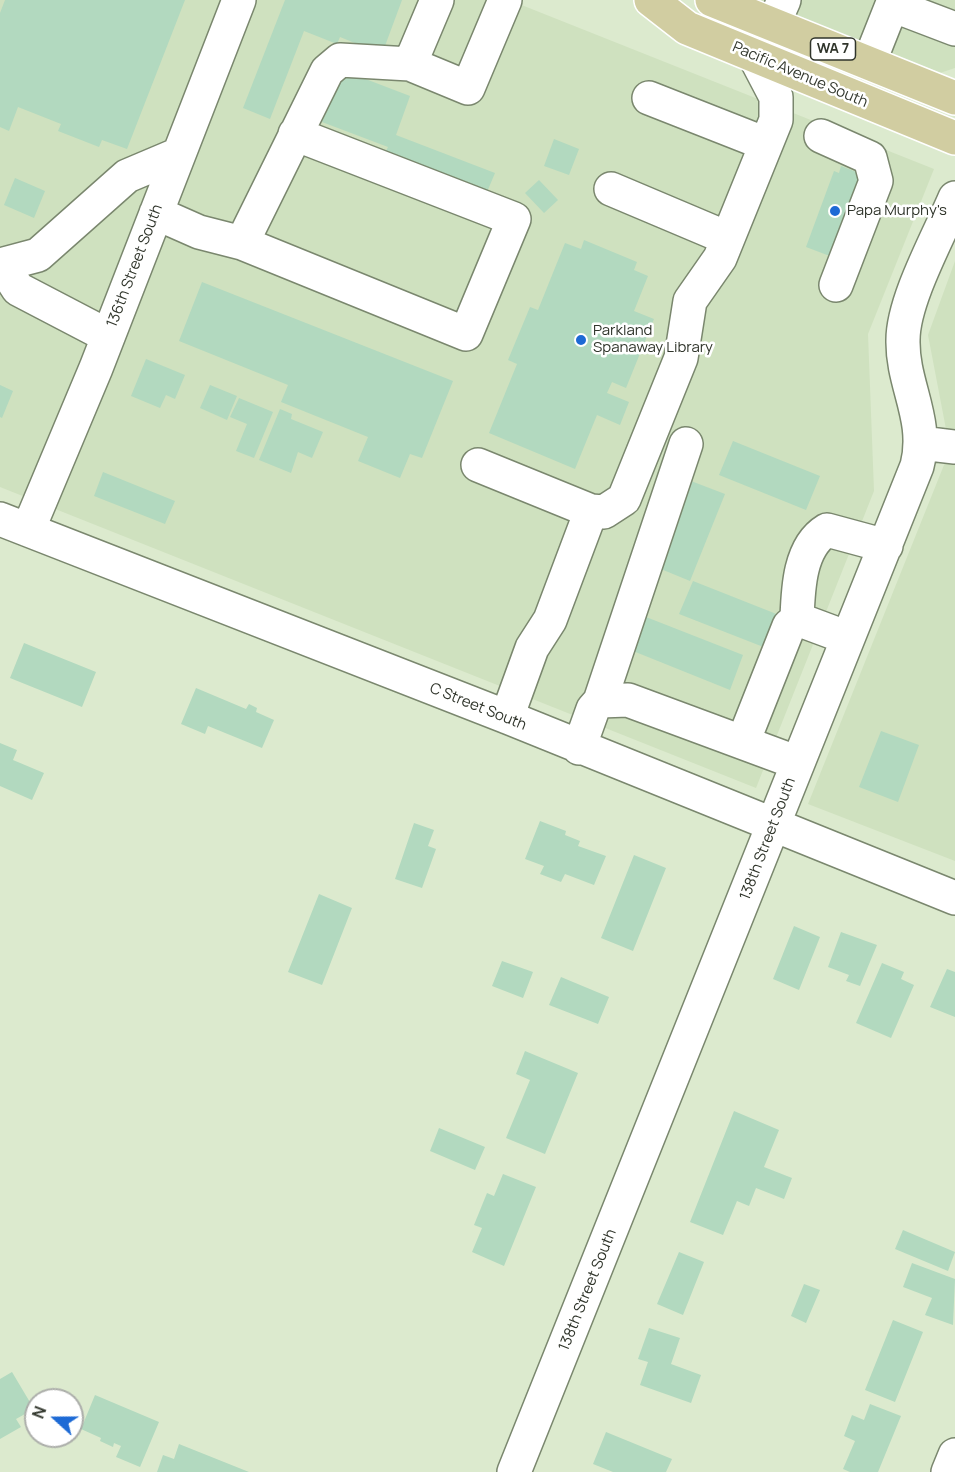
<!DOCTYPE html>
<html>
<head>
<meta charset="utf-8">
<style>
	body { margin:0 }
	#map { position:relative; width:955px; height:1472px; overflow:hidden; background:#dceace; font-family:Manrope,sans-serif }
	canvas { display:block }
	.north { position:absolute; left:24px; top:1388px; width:60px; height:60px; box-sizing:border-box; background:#fff; border:2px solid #acaeaa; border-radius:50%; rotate:291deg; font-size:16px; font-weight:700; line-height:24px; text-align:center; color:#30352b }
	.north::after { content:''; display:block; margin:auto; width:21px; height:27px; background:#1d6ad5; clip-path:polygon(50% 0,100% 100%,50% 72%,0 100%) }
</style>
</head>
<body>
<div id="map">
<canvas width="955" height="1472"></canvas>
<div class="north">N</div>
</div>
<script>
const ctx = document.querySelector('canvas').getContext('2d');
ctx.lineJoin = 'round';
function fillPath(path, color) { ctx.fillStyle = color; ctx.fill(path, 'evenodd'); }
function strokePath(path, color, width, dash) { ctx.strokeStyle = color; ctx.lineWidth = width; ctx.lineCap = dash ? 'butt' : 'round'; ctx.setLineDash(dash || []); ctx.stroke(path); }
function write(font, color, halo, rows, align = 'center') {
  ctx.font = font + ' Manrope,sans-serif'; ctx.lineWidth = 5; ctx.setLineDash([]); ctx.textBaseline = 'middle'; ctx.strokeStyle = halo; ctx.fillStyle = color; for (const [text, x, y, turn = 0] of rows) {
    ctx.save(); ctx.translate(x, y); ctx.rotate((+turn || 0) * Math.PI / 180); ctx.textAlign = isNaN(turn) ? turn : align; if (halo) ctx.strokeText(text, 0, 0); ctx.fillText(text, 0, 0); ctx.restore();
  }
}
const built = new Path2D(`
	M0 0H509L934 169 868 334 874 491 756 788 0 487Z
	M751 0H955V68L937 74Z
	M955 261V861L808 804 950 450 928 335Z`);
const building = new Path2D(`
	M5 0H185L127 149 102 140 99 147 58 131 61 124 18 107 9 131 0 127V13Z
	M285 0H402L382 54 340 37 337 44 304 31 270 119 243 108Z
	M342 70 410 96 396 135 495 173 487 192 385 153 388 147 322 122Z
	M554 139 579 149 569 175 544 166Z
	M841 166 859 173 857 179 863 182 835 258 806 247 834 171 839 173Z
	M15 178 45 191 34 218 4 205Z
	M539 180 558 200 544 213 525 193Z
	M584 240 637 262 634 270 648 276 634 311 654 319 626 388 612 382 607 393 629 402 620 425 597 415 575 469 489 433 517 364 508 360 530 307 538 310 565 243 581 249Z
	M202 282 453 381 422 458 410 454 400 478 358 461 368 437 281 402 288 385 179 341Z
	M146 359 185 375 175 399 166 395 160 408 131 396Z
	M0 385 13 391 2 418 0 417Z
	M210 385 237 396 227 420 200 408Z
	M239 398 273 412 254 458 236 451 247 424 230 417Z
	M280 409 292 414 291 419 323 432 312 458 298 452 291 473 259 460Z
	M733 441 820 476 806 510 719 475Z
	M103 472 175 501 165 524 94 496Z
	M691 481 725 494 690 581 656 567Z
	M693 581 779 615 766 648 679 614Z
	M646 617 743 655 730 690 633 651Z
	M24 643 96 672 82 707 10 678Z
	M196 688 246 709 249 704 257 708 256 712 274 720 262 748 208 726 205 734 181 724Z
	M881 731 919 745 898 802 859 787Z
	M0 743 17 750 13 760 44 773 32 800 0 786Z
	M540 821 566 831 565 835 580 841 578 846 606 856 594 885 565 874 561 882 540 874 544 866 525 859Z
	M414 823 434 830 428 846 436 849 422 888 395 879Z
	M634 855 666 868 633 951 601 938Z
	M319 894 352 908 322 985 288 972Z
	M794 926 820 937 799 990 773 979Z
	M841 932 877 945 860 986 846 981 849 975 828 967Z
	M502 961 533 972 523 998 492 986Z
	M882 963 904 972 901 979 914 985 891 1038 856 1023Z
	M947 969 955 972V1017L930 1007Z
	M561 977 609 997 598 1024 549 1005Z
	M525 1051 578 1073 545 1154 506 1138 530 1080 516 1074Z
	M734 1111 779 1130 764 1167 792 1178 784 1199 756 1188 749 1206 737 1201 723 1235 690 1222Z
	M439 1128 485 1147 475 1170 430 1151Z
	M503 1174 536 1187 504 1266 472 1252 482 1228 474 1225 487 1193 494 1196Z
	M903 1230 955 1252 948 1271 895 1249Z
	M679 1252 704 1262 683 1315 657 1304Z
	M912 1263 955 1279 953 1325 925 1315 932 1298 903 1287Z
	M804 1284 820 1290 806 1323 791 1316Z
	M893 1320 923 1332 895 1402 865 1390Z
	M649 1328 680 1338 671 1364 701 1375 691 1403 640 1385 648 1362 638 1359Z
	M12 1372 34 1409 16 1419 21 1427 0 1439V1379Z
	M95 1395 159 1422 140 1467 116 1457 121 1446 114 1443 113 1447 100 1441 101 1438 81 1429Z
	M870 1404 901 1416 878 1472H850L843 1469 855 1441 844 1436 852 1415 864 1420Z
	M606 1432 672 1459 666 1472H613L593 1464Z
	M179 1444 249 1472H157L163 1455 174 1459Z`);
const minor = new Path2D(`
	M892 5 955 29
	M773 25 784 0
	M869 63 894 0
	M410 64 437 0
	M649 98 766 144
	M821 136 870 158 876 181 836 285
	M611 189 727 238
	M156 213 199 232 242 243 327 71 340 60 410 64 468 88 505 0
	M242 243 466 334 514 219 295 134
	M0 265 38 255 127 176 179 154
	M3 266 18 289 108 336
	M921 443 955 447
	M478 465 591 511 604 512 624 499 681 358 690 301 720 258 776 120V97L754 55
	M0 519 507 717 955 898
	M28 530 96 368 239 0
	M797 619 848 638
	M600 701 628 700 798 763
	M507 717 532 648 550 620 591 511
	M743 742 789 626 797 619C798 590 799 547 827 530L886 546
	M579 748 593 709 600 701 686 444
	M514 1472 917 466C929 419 902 385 903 340 903 300 939 236 955 198
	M948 1472 955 1455`);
const major = new Path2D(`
	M651 0 687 28 955 138
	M712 0 955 98`);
const markers = [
	[835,211,6,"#1d6ad5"],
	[581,340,6,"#1d6ad5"]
];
const shields = [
	[833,49,45]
];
const shieldNames = [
	["WA 7",833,49]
];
const streetNames = [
	["Pacific Avenue South",800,75,23],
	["136th Street South",135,266,-69],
	["C Street South",478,707,22],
	["138th Street South",768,839,-69],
	["138th Street South",588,1290,-68]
];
const poiNames = [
	["Papa Murphy's",847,211],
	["Parkland",593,331],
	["Spanaway Library",593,348]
];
fillPath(built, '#cfe1bf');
fillPath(building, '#b2d9bf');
strokePath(minor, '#7a876e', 36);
strokePath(major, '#fff', 36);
strokePath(minor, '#fff', 33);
strokePath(major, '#d1cda1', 33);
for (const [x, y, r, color] of markers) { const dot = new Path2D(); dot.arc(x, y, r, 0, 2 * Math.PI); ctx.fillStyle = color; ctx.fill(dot); strokePath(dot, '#fff', 2); }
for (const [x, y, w] of shields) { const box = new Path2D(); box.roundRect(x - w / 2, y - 11, w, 22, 4.5); ctx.fillStyle = '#fff'; ctx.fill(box); strokePath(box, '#30352b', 1.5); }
write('bold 14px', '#30352b', null, shieldNames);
write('15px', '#30352b', '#fff', streetNames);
write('15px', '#30352b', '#fff', poiNames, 'left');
</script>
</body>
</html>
